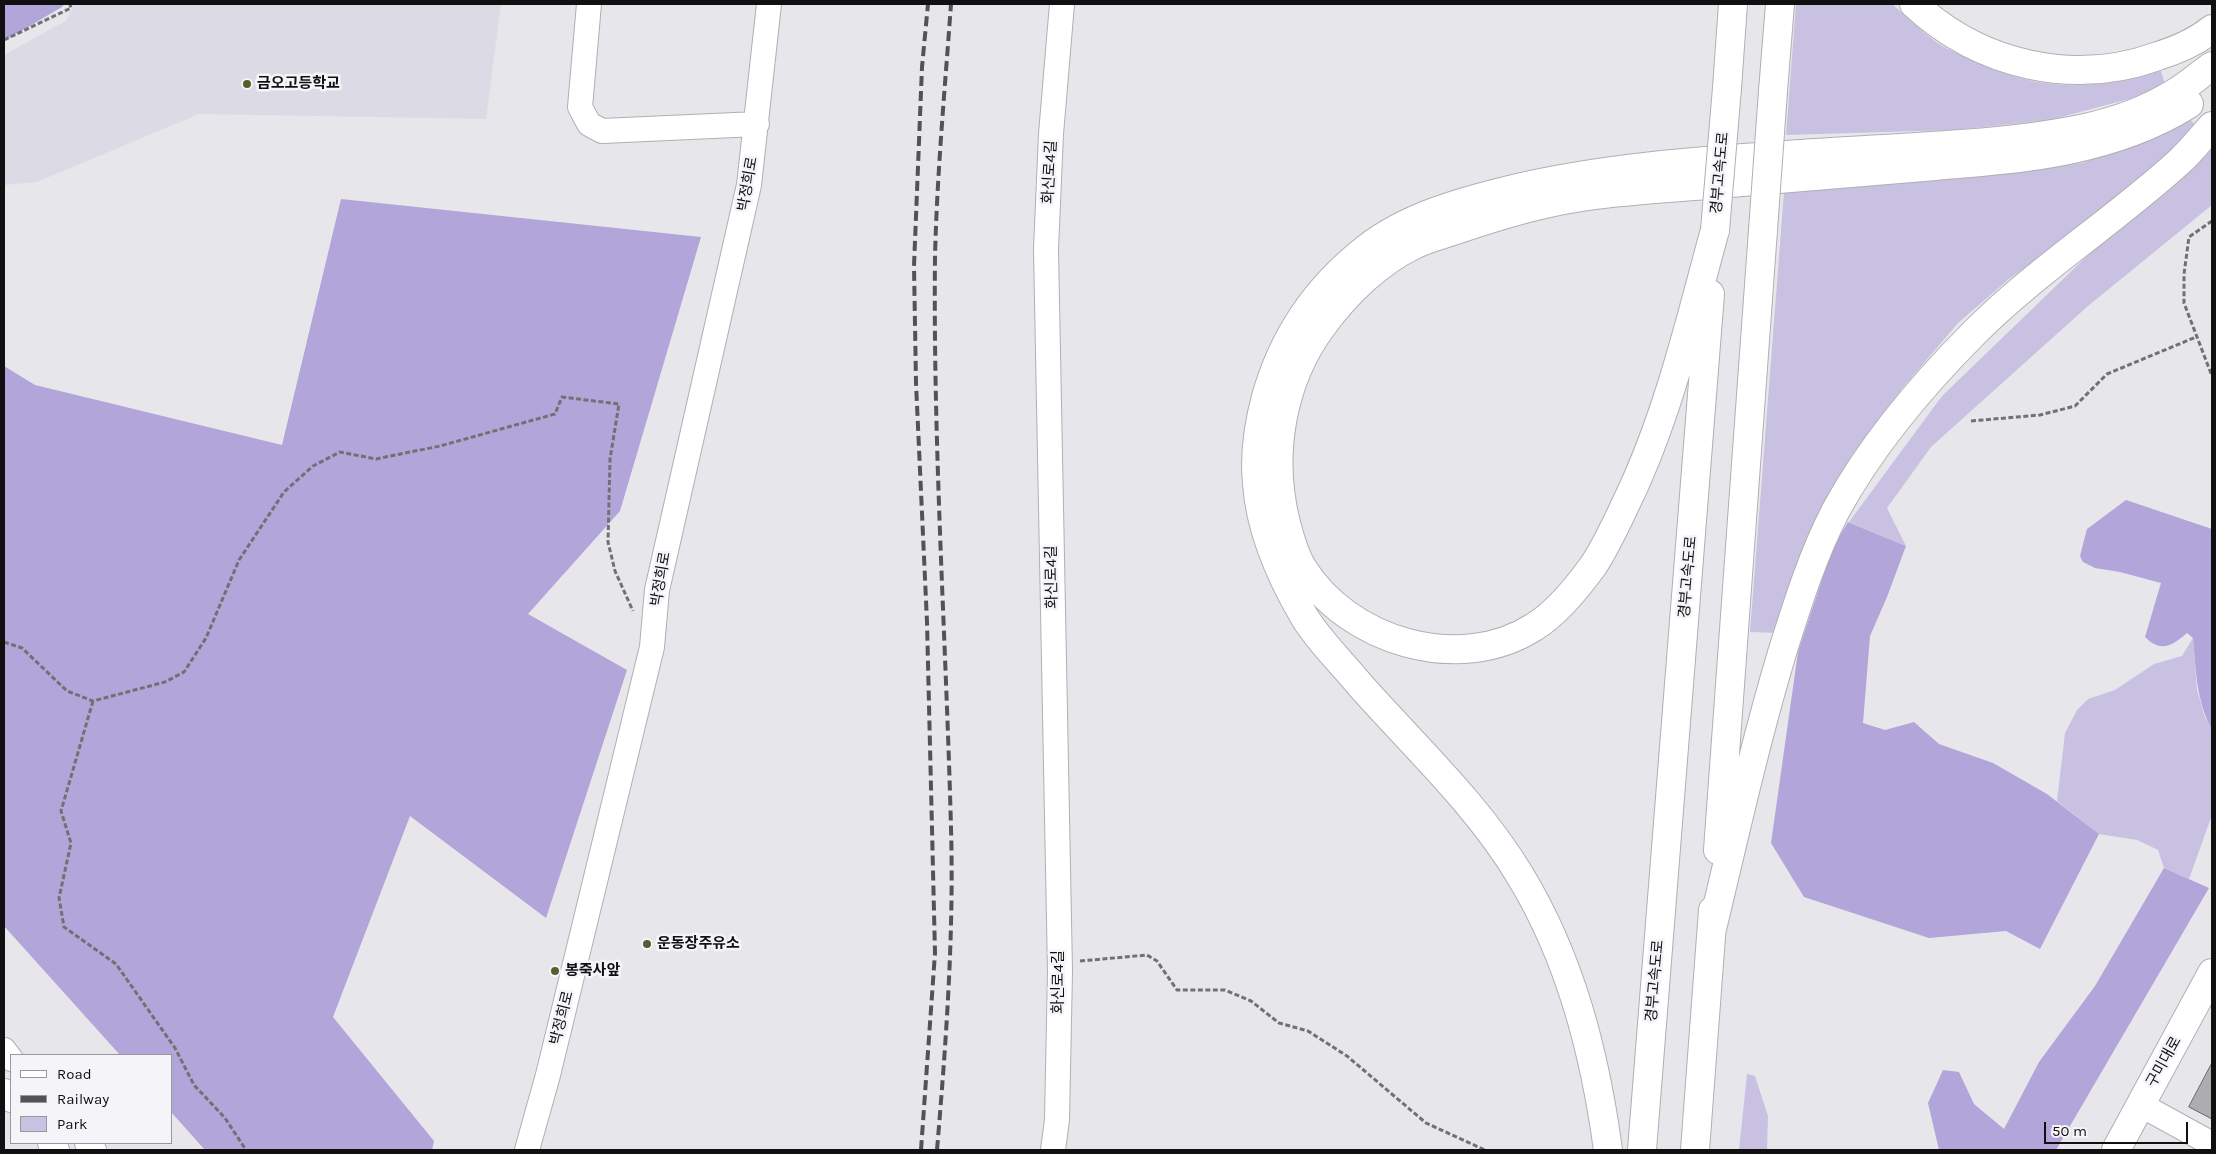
<!DOCTYPE html>
<html>
<head>
<meta charset="utf-8">
<style>
	body { margin:0 }
	#map { position:relative; width:2216px; height:1154px; overflow:hidden; background:#e7e7eb; font-family:Karla,sans-serif }
	canvas { display:block }
	.frame { position:absolute; inset:0; border:5px solid #101011; pointer-events:none }
	.legend { position:absolute; left:10px; top:1054px; width:162px; height:90px; box-sizing:border-box; background:#f5f4f8; border:1px solid #99999c; margin:0; padding:6px 9px; list-style:none; font-size:15px; color:#101011 }
	.legend li { display:flex; align-items:center; gap:10px; height:25px }
	.legend b { width:25px; border:1px solid #99999c }
	.scale { position:absolute; left:2044px; top:1122px; width:144px; height:22px; box-sizing:border-box; border:2px solid #101011; border-top:0; padding-left:6px; font-size:15px; line-height:18px; white-space:nowrap; color:#101011; -webkit-text-stroke:4px #f5f4f8; paint-order:stroke }
</style>
</head>
<body>
<div id="map">
<canvas width="2216" height="1154"></canvas>
<div class="frame"></div>
<ul class="legend">
<li><b style="height:6px;background:#fff"></b>Road</li>
<li><b style="height:6px;background:#535355"></b>Railway</li>
<li><b style="height:14px;background:#c8c1e2"></b>Park</li>
</ul>
<div class="scale">50 m</div>
</div>
<script>
const ctx = document.querySelector('canvas').getContext('2d');
ctx.lineJoin = 'round';
function fillPath(path, color) { ctx.fillStyle = color; ctx.fill(path, 'evenodd'); }
function strokePath(path, color, width, dash) { ctx.strokeStyle = color; ctx.lineWidth = width; ctx.lineCap = dash ? 'butt' : 'round'; ctx.setLineDash(dash || []); ctx.stroke(path); }
function write(font, color, halo, rows, align = 'center') {
  ctx.font = font + ' Karla,"Noto Sans KR",sans-serif'; ctx.lineWidth = 5; ctx.setLineDash([]); ctx.textBaseline = 'middle'; ctx.strokeStyle = halo; ctx.fillStyle = color; for (const [text, x, y, turn = 0] of rows) {
    ctx.save(); ctx.translate(x, y); ctx.rotate((+turn || 0) * Math.PI / 180); ctx.textAlign = isNaN(turn) ? turn : align; if (halo) ctx.strokeText(text, 0, 0); ctx.fillText(text, 0, 0); ctx.restore();
  }
}
const built = new Path2D(`
	M74 4H501L486 119 199 114 37 182 4 185V55L67 20Z`);
const green = new Path2D(`
	M1796 4H1892C1906 16 1920 30 1935 41 1945 49 1960 54 1972 60 2038 91 2091 93 2160 68L2165 84 2144 95 2050 120 1954 130 1786 135Z
	M2189 118 2197 127 2091 221 2009 279 1958 323 1901 390 1852 455 1806 540 1779 633 1750 632 1784 192 2082 163 2163 135Z
	M2212 144V205L2088 306 1931 447 1887 508 1906 546 1849 522 1942 396 2083 260Z
	M2193 638 2197 690 2205 717 2212 730V815L2189 879 2164 868 2158 850 2137 840 2099 834 2057 801 2065 733 2077 710 2088 699 2115 690 2154 664 2182 656Z
	M1747 1074 1755 1076 1768 1116 1767 1150H1739Z`);
const forest = new Path2D(`
	M4 4H64L62 7 4 41Z
	M341 199 701 237 620 511 528 614 627 670 546 918 410 816 333 1017 434 1141 432 1150H205L171 1112V1055H120L4 926V366L35 385 282 445Z
	M2126 500 2212 529V730C2196 700 2196 670 2193 638L2187 633C2172 646 2161 653 2145 637L2161 583 2120 572 2095 568 2083 562 2080 556 2087 529Z
	M1848 522 1906 546 1887 597 1870 636 1863 723 1885 730 1914 722 1939 744 1993 763 2047 794 2099 834 2040 949 2006 931 1929 938 1804 897 1771 843 1798 652 1832 549Z
	M2164 868 2209 888 2056 1150H1939L1928 1103 1943 1070 1959 1072 1974 1104 2004 1129 2039 1062 2095 986Z`);
const building = new Path2D(`
	M2212 1063V1119L2189 1107Z`);
const path = new Path2D(`
	M4 40 71 8 70 4
	M2212 221 2189 237 2184 274V303L2212 376
	M1971 421 2040 415 2075 406 2107 374 2196 337
	M4 642 22 648 67 691 93 701 165 682 184 672 206 638 239 560 284 492 313 466 340 452 376 459 440 446 555 414 562 397 619 404 610 459 608 542 615 571 633 611
	M93 701 61 811 71 843 59 898 64 927 116 964 175 1048 194 1085 225 1118 246 1150
	M1080 961 1147 955 1157 961 1177 990H1225L1251 1001 1279 1023 1308 1031 1347 1056 1426 1123 1485 1150`);
const minor = new Path2D(`
	M589 4 580 107 589 124 602 131 757 124
	M4 1050 11 1059
	M4 1091 11 1100
	M2141 1105 2212 1144
	M50 1143 57 1150
	M87 1143 94 1150
	M527 1150 548 1075 652 647 657 590 749 185 769 4
	M1053 1150 1057 1120 1060 971 1046 249 1051 134 1062 4`);
const major = new Path2D(`
	M2116 1150 2212 973`);
const highway = new Path2D(`
	M1914 4C1980 65 2073 87 2158 56 2177 50 2196 42 2212 29
	M1727 88 1733 4
	M1773 91 1780 4
	M1715 230C1690 321 1669 413 1628 499 1617 522 1607 545 1593 566 1577 588 1557 613 1534 627 1459 675 1347 641 1302 567 1294 554 1290 538 1286 523 1269 456 1281 381 1323 325 1346 294 1378 262 1414 245 1425 239 1438 236 1450 232 1482 221 1516 210 1549 203 1604 191 1662 189 1718 184 1791 178 1863 172 1935 166 2022 159 2113 152 2189 104
	M1718 850 1763 230
	M1712 929C1734 837 1755 743 1782 653 1797 605 1813 554 1836 510 1872 444 1922 385 1975 332 2037 270 2113 222 2179 162 2191 151 2201 138 2212 126
	M1608 1150C1595 1054 1571 960 1521 877 1478 805 1415 747 1360 685 1342 663 1320 642 1305 618 1282 579 1260 529 1257 483 1254 455 1259 423 1266 397 1283 336 1318 286 1367 248 1407 217 1460 202 1509 190 1608 166 1713 160 1815 153 1873 149 1930 147 1988 142 2050 136 2118 128 2173 94 2187 86 2199 75 2212 66
	M1642 1150 1710 294
	M1695 1150 1713 910`);
const rail = new Path2D(`
	M921 1150 935 953 927 622 916 383 914 266 922 67 928 4
	M937 1150C946 1043 954 935 951 828 946 638 933 447 935 257 937 173 945 88 951 4`);
const highwayBridge = new Path2D(`
	M1715 230 1727 88
	M1763 230 1773 91`);
const markers = [
	[247,84,5,"#575e2c"],
	[647,944,5,"#575e2c"],
	[555,971,5,"#575e2c"]
];
const poiNames = [
	["금오고등학교",257,84],
	["운동장주유소",657,944],
	["봉죽사앞",565,971]
];
const streetNames = [
	["화신로4길",1050,172,-87],
	["경부고속도로",1720,173,-85],
	["박정희로",748,184,-80],
	["화신로4길",1052,577,-91],
	["경부고속도로",1688,577,-85],
	["박정희로",661,579,-80],
	["경부고속도로",1655,981,-85],
	["화신로4길",1059,982,-90],
	["박정희로",562,1018,-76],
	["구미대로",2164,1062,-61]
];
fillPath(built, '#dcdae5');
fillPath(green, '#c8c1e2');
fillPath(forest, '#b1a5d9');
fillPath(building, '#adacb0');
strokePath(building, '#636266', 1);
strokePath(minor, '#b0afb3', 26);
strokePath(major, '#b0afb3', 30);
strokePath(highway, '#b0afb3', 30);
strokePath(path, '#717174', 3, [5, 2.5]);
strokePath(minor, '#fff', 24);
strokePath(major, '#fff', 28);
strokePath(highway, '#fff', 28);
strokePath(rail, '#535355', 4, [10, 5]);
strokePath(highwayBridge, '#b0afb3', 30, []);
strokePath(highwayBridge, '#fff', 28);
for (const [x, y, r, color] of markers) { const dot = new Path2D(); dot.arc(x, y, r, 0, 2 * Math.PI); ctx.fillStyle = color; ctx.fill(dot); strokePath(dot, '#f5f4f8', 2); }
write('bold 15px', '#101011', '#f5f4f8', poiNames, 'left');
write('15px', '#101011', '#f5f4f8', streetNames);
</script>
</body>
</html>
